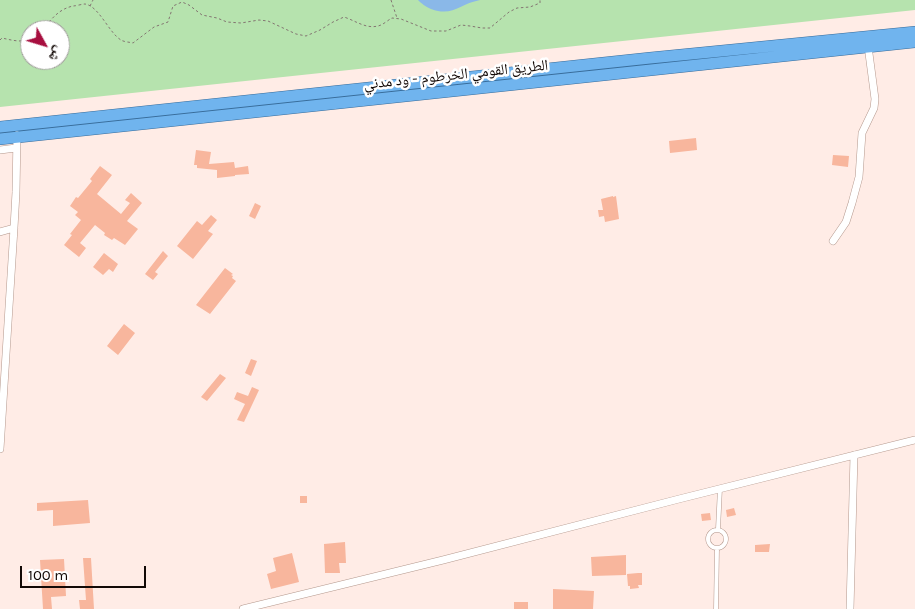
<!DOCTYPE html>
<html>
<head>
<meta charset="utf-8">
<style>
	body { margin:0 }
	#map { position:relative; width:915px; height:609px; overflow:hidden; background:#ffece6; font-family:Karla,"Noto Naskh Arabic",sans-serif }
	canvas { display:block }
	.north { position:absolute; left:20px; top:20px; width:50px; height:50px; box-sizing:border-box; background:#fff; border:1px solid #a09d9b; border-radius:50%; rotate:129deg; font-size:14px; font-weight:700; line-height:20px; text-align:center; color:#120906 }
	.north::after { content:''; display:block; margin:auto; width:18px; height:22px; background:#a70f3f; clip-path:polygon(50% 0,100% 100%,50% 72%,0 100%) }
	.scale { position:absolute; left:20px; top:566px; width:126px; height:22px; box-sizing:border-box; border:2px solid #120906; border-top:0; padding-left:6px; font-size:15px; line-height:18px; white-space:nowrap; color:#120906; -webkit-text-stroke:4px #fff; paint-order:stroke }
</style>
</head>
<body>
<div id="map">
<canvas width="915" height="609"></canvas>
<div class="north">ش</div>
<div class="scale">100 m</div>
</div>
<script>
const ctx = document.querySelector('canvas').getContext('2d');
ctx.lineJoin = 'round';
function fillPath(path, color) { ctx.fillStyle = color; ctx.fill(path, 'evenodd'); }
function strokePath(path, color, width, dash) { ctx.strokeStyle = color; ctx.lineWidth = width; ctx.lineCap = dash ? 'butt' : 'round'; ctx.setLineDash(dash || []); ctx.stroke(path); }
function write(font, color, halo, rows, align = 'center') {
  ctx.font = font + ' Karla,"Noto Naskh Arabic",sans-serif'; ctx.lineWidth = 5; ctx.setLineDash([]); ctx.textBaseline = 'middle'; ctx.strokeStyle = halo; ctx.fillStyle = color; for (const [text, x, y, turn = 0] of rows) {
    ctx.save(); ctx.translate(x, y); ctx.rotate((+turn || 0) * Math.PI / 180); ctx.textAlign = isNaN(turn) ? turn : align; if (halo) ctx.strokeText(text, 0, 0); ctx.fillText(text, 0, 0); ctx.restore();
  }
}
const green = new Path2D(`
	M0 0H915V10L0 107ZM30 30H60V60H30Z`);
const water = new Path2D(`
	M418 0H480C459 4 453 17 431 9 425 6 422 4 418 0Z`);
const building = new Path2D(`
	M696 138 697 150 670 153 669 141Z
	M196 150 211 152 209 164 234 162 235 168 248 166 249 174 235 175V176L217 178V170L197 168V165H194Z
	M833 155 849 156 848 167 832 165Z
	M100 166 112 175 97 194 121 214 130 203 125 200 131 193 142 203 127 221 138 229 125 245 114 238 112 240 104 235 105 233 95 225 80 243 86 248 79 257 64 245 72 235 70 234 81 220 75 215 78 212 70 206 76 197 78 198 92 181 90 179Z
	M613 196V197L616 196 619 219 605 222 604 216 599 217 598 210H603L601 199Z
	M255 203 261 206 255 219 249 216Z
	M211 215 217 220 208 231 213 234 193 259 177 246 197 221 202 225Z
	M163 251 168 256 155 272 158 274 153 280 145 274Z
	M104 253 118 264 113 272 109 269 103 275 93 267Z
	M225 268 233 274 231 275 233 276 232 278 236 281 210 314 196 305Z
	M124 324 135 333 118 355 107 346Z
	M251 359 257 361 251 376 245 373Z
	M220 374 226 378 207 401 201 397Z
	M252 387 259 390 244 422 237 420 245 404 234 399 237 392 248 396Z
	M300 496H307V503H300Z
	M88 500 90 523 53 526V510L37 511V503Z
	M734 508 736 515 727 517 726 510Z
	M710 513 711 520 702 521 701 514Z
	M345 542 346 563H339L340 573H325L324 544Z
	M770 544 769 552H755V545Z
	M292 553 299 582 271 589 267 574 276 571 273 558Z
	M626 555V575L592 576 591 557Z
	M83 558H91L94 609H80L79 600H86Z
	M64 559 66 596 51 597 52 609H43L40 560Z
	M638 573H642V585H638L639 588 630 589V586H628L627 574Z
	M553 589 594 591 593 609H553Z
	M514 602H528V609H514Z`);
const path = new Path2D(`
	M391 0 397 18
	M90 6 93 0
	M43 30C51 19 59 9 73 6 76 6 82 4 85 4 99 6 109 33 121 40 124 42 129 42 133 43L154 27 168 22 173 6 182 2 189 5 202 15 217 18 227 22 241 23 259 20 268 21 296 34 306 36 320 30 333 22 344 17C356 21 366 29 378 26 383 25 388 20 392 18L401 19 431 31H446L461 25 470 26 482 28H490L509 12 517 8 530 7 540 3V0
	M0 40 2 38C11 40 22 43 30 39`);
const service = new Path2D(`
	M718 529 720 488
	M708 539a9 9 0 1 1 18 0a9 9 0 1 1-18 0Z
	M716 609 717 548`);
const minor = new Path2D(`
	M0 150 16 148
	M0 232 14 228
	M833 241 846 222 852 203 859 177 862 133 874 108 875 99 868 46
	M0 449 14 228 16 192 17 135
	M243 609 443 560 679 499 915 440
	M850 609 854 455`);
const trunk = new Path2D(`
	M0 127 650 58 915 32
	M0 139 915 42`);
const streetNames = [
	["الطريق القومي الخرطوم - ود مدني",456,75,-6]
];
fillPath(green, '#b6e3ae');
fillPath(water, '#8ab8e8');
fillPath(building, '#f8b69d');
strokePath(service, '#b4988d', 5);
strokePath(minor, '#b4988d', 8);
strokePath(trunk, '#386c9a', 12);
strokePath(path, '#837571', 1, [2.5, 2.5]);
strokePath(service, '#fff', 4);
strokePath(minor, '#fff', 7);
strokePath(trunk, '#70b4ee', 11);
write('15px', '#120906', '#fff', streetNames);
</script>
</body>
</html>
